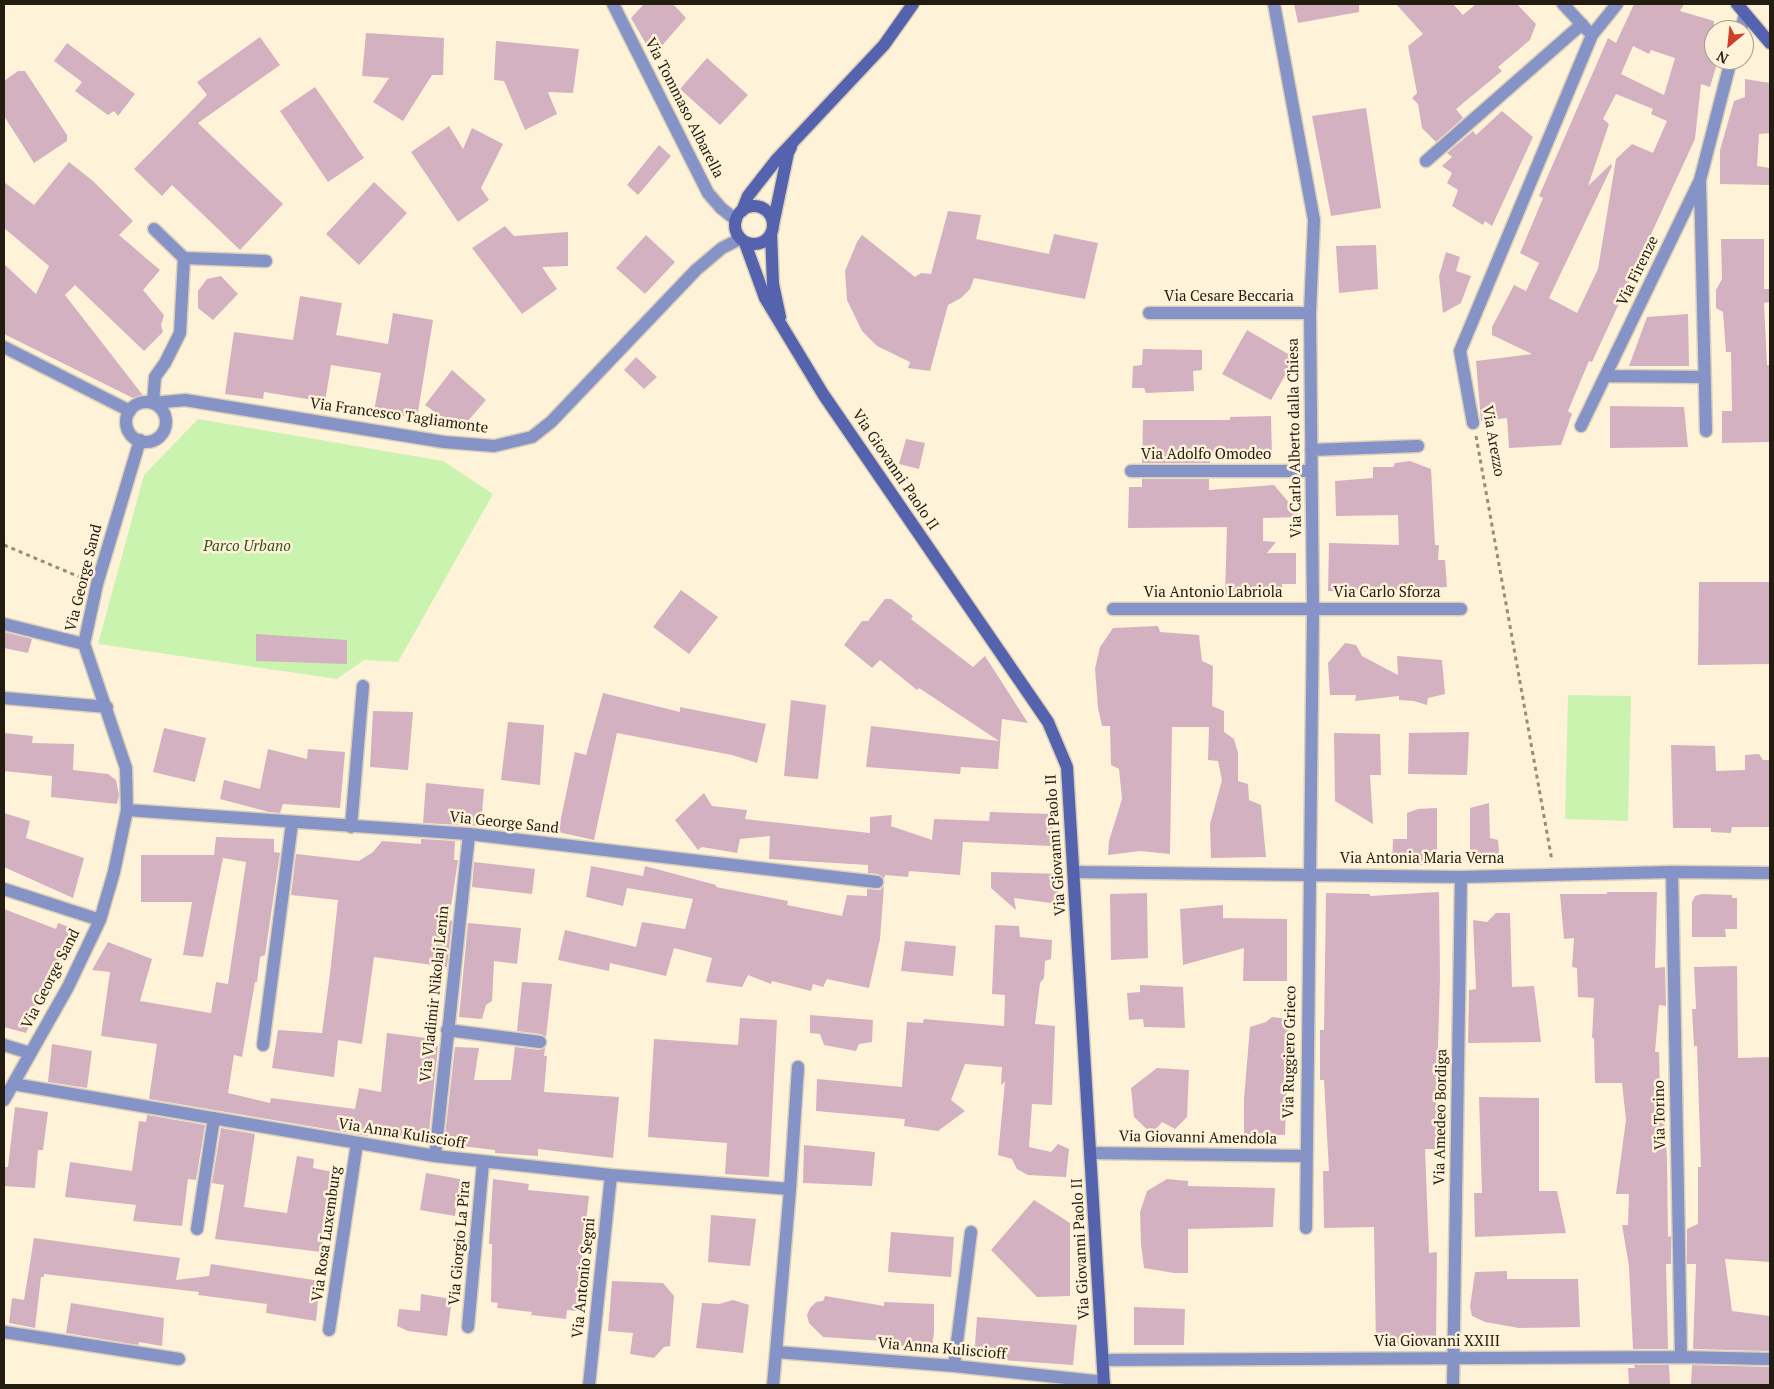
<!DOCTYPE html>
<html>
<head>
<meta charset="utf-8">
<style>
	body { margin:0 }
	#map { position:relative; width:1774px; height:1389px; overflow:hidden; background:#fef2d8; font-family:"PT Serif",serif }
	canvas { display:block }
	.frame { position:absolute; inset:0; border:5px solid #221c11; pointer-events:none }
	.north { position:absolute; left:1704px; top:20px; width:50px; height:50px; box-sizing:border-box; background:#fef2d8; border:1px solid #a69c88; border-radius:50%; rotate:208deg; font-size:14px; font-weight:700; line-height:20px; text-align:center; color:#221c11 }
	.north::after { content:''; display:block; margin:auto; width:18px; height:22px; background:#cc4128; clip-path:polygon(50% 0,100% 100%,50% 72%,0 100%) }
</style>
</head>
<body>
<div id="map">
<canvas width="1774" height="1389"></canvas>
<div class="frame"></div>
<div class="north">N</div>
</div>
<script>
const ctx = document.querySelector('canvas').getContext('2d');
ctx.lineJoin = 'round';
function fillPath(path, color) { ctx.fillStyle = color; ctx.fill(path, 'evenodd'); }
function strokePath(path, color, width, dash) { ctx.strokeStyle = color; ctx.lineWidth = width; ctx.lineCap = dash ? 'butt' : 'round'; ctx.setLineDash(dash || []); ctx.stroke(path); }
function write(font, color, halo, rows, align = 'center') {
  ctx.font = font + ' "PT Serif",serif'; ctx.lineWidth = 5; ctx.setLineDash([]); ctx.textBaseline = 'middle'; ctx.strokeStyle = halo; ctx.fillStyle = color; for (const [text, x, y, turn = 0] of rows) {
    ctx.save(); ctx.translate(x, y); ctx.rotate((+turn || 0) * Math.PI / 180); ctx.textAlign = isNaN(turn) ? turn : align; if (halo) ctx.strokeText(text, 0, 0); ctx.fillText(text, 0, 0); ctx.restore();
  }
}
const green = new Path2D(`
	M198 419 443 461 493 494 398 662 364 660 337 679 98 644 144 475Z
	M1568 695 1631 696 1628 821 1565 819Z`);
const building = new Path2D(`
	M644 4H673L686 18 653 56 631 18Z
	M1294 4H1359V12L1298 23Z
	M1396 4H1453L1463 15 1476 4H1517L1536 24 1530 40 1498 67 1502 71 1456 109 1463 118 1436 142 1422 128 1418 104 1412 98 1417 93 1408 46 1423 34Z
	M1634 4H1684L1680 11 1714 21V60H1718L1710 87 1701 84 1695 139 1592 362 1589 361 1568 411 1572 414 1561 445 1509 448 1507 418 1481 421 1476 361 1532 354 1492 335V327L1514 285 1526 291 1539 263 1520 253 1543 198 1539 196 1608 38 1616 43ZM1633 46 1649 54 1651 50 1675 58 1664 95 1621 74ZM1616 94 1653 109 1651 114 1667 121 1653 153 1632 144 1616 159 1598 269 1577 313 1549 298 1612 166 1611 164 1588 186 1609 124 1603 119Z
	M366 33 444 38 443 75H432L403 121 373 102 389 78 362 76Z
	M260 37 280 65 198 123 283 204 240 250 172 185 162 196 134 169 207 95 197 82Z
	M496 41 579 49 573 93 548 92 557 114 525 130 504 81 494 80Z
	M67 43 135 94 118 116 114 111 108 115 75 91 82 82 54 61Z
	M707 58 748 95 720 125 680 89Z
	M18 71H25L67 135V141L34 163 4 116V81Z
	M1745 79 1770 83V133L1759 134 1757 166 1770 168V185L1720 184V150L1734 101 1745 97Z
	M315 87 364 158 328 182 280 111Z
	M1366 108 1381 208 1331 216 1312 116Z
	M1502 111 1533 137 1492 226 1485 221 1483 225 1452 206 1458 190 1447 183 1452 173 1442 166 1452 157 1447 153 1473 131 1476 135Z
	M449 126 463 149 472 128 503 144 481 188 489 200 458 222 411 152Z
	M659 145 671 156 638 195 627 185Z
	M69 162 93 181 133 221 119 235 160 270 143 290 164 315 161 325 163 332 144 351 75 285 65 295 145 398V404L4 334V264L36 294 49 266 4 228V182L34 205Z
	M374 182 407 213 359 265 326 234Z
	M948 211 981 215 976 239 1049 254 1054 234 1098 243 1085 299 974 278 970 289 961 298 948 305 930 371 908 368 910 362 877 346 862 331 847 300 845 271 857 242 862 235 915 277 921 273 931 274Z
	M505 226 514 236 568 232V266L542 267 557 289 522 314 472 248Z
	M646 235 675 262 645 294 616 268Z
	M1721 239H1764V289H1770V302L1764 303 1767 365H1770L1769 442 1722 443V411H1732L1731 352H1726L1723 312 1716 308V290L1722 279Z
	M1376 245 1378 289 1339 293 1336 246Z
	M1446 252 1460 257 1456 271 1471 276 1461 303 1443 313 1439 276Z
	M221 276 238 294 213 320 198 308V291L207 279Z
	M300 296 342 303 336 335 388 344 393 313 433 320 417 418 374 411 381 373 331 365 325 402 264 392 263 399 225 394 234 332 293 340Z
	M1688 314 1689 366H1629L1647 317Z
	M1247 330 1295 358 1271 400 1222 374Z
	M1143 349 1202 350V370L1193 371 1194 391 1146 393 1144 388H1132L1133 366 1142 365Z
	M636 357 657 377 644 389 624 370Z
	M452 370 486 400 460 430 425 405Z
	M1610 406 1684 407 1688 447 1610 448Z
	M1271 416 1272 456H1210V463H1142L1143 420H1230V417Z
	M906 439 925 443 919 469 899 464Z
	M1410 461 1431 469 1435 545H1439L1438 560H1445L1447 587 1371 592 1328 591 1329 543 1399 545 1398 515 1336 516 1335 481 1373 478V467H1393L1395 463Z
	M1142 479H1209V490L1274 485 1301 517 1263 518V541L1276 542 1267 553H1296V584H1282V593L1225 594 1227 527 1128 528 1129 487H1142Z
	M1699 582H1770V664L1698 665Z
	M681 590 718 617 689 654 653 627Z
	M885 599H891L913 616 911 619 973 667 985 656 1028 723 1002 719 998 769 961 767 960 774 866 767 871 726 999 741 919 688 917 690 880 660 872 668 844 645 862 621H868Z
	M1158 626 1160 632 1199 635 1202 661 1213 666 1212 706 1224 711V732L1234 739 1238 753V781L1248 784 1249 800 1261 805 1266 857 1211 858 1210 824 1222 780 1218 761 1208 760 1209 727H1172L1170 854 1140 851 1108 855 1109 841 1122 799 1119 769 1111 765 1110 726H1102L1098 708 1095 669 1100 647 1113 628Z
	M4 632 32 639 28 653 4 648Z
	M256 634 347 640V664L256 661Z
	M1345 643 1356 645 1362 656 1398 675 1397 656 1442 660 1445 694 1428 698 1427 705 1414 701 1399 700V696L1355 701 1356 695H1330L1328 663Z
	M603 693 680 712V707L766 724 757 763 732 755 617 733 594 840 558 832 575 752 586 755Z
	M791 700 826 705 818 779 784 776Z
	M373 711 413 712 408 770 370 767Z
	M508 722 544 725 540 785 501 780Z
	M164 728 206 738 195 782 153 772Z
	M1469 732 1467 775 1408 774 1409 733Z
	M4 733 33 736 32 743 74 744 73 770 108 774 116 780 119 795 117 804 51 797 52 776 4 771Z
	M1334 733 1380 734 1381 775H1370L1373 824 1335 801Z
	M1671 745 1715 746 1716 771 1745 770V755L1759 754 1763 760H1770V827H1732L1731 833 1711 832V828H1673Z
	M268 749 307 759 308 749 345 752 340 808 283 804 280 813 269 812 220 799 224 780 260 789Z
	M426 783 484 789 481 826 423 823Z
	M704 793 712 806 747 810 745 819 870 833V817L892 815 891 826 932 840 934 819 989 821 990 812 1053 814 1052 846 963 842 960 875 909 871 908 877 885 875 884 879 878 874 868 873V865L769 859 770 836 740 839 737 853 702 847 698 850 675 820Z
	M1489 803 1490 838 1498 840 1500 864H1470V808Z
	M1437 808V865H1392L1393 839H1407V813L1418 809Z
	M4 813 30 821 26 838 84 858 73 898 4 867Z
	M216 837 274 839V852L280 853 265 955 260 957 257 982H255L242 1057 234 1055 228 1093 270 1103 271 1098 355 1109 359 1088 381 1092 387 1033 434 1039 433 1046H438L428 1142 369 1132 368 1136 149 1099 157 1044 101 1036 110 972 92 970 108 942 152 959 140 1001 211 1013 216 982 228 984 246 862 223 858 203 957 183 955 192 902H141V855H214Z
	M421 839 455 841 454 860H458L449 920 452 921 447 967 374 957 362 1044 338 1040 334 1077 272 1068 278 1030 322 1033 330 974 338 900 291 895 296 854 359 861 373 852 382 841 421 844Z
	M474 862 535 869 532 894 472 887Z
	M591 866 643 876 645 866 716 885V887L788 901 787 905 842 916 847 895 867 896V889L880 890 884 886 880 939 869 988 827 979 823 987 813 984 811 991 772 981 771 984 748 975 742 987 706 982 712 958 674 948 666 976 610 963 609 971 558 960 565 930 636 947 642 922 685 929 693 899 627 888 623 906 586 897Z
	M991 872 1061 874 1058 904 1014 898 1016 910 991 888Z
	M1439 892 1440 978 1436 1111H1439L1438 1149H1425L1429 1253 1437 1252 1436 1345H1376L1374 1227 1324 1228 1323 1171H1329L1324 1080H1320V1030H1324L1326 893 1370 894V896Z
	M1607 892H1657L1655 968 1665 967 1666 1006 1659 1005 1655 1052H1659L1660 1094 1664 1093 1666 1120H1664L1667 1158 1668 1237 1671 1236V1264H1666L1668 1349H1633L1629 1266 1622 1225H1628L1629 1194H1616L1626 1120 1622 1083H1595L1594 1038H1592L1594 998 1578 997 1577 968 1572 967 1574 938 1564 939 1560 894H1607Z
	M1147 893 1148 958 1111 960 1110 894Z
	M1702 894 1732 895V898H1737V929H1725L1726 937H1692V902L1695 896Z
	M1223 905V918L1287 919V981H1243L1244 948 1183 965 1180 909Z
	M4 909 56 929 58 923 77 930 71 947 66 945 26 1033 4 1027Z
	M1496 913H1510L1512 987 1534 986 1541 1042 1468 1043 1469 990 1476 989 1473 920 1487 922Z
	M468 923 521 928 517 964 494 961 492 1001 486 1005 482 1019 459 1017Z
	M995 925 1019 926 1020 937 1052 940 1051 959 1045 961 1044 978 1040 983 1035 1024 1055 1026 1052 1105 1032 1104 1029 1147 1051 1152 1058 1144 1069 1149 1066 1177 1028 1175 1017 1169 1012 1159 998 1155 1005 1082 1001 1085 1002 1067 965 1064 951 1100 965 1111 938 1131 904 1126 905 1119 816 1111 817 1079 902 1087 907 1022 923 1023 924 1019 1004 1026 1005 995 992 994Z
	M905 941 956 946 953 976 901 971Z
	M1737 966 1738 1058 1770 1057V1262L1725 1259 1732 1311 1770 1316V1351L1693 1349 1696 1264H1687V1229L1698 1224V1167H1701L1697 1046H1694L1692 1009H1696L1694 967Z
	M522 982 552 984 546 1037 541 1034 517 1031Z
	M1140 985 1183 987 1185 1028 1144 1027 1143 1019 1129 1020 1127 993 1140 992Z
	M810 1015 873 1020 872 1042 859 1044 856 1051 824 1045 820 1034 810 1033Z
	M1272 1017 1289 1019 1285 1135 1244 1134V1099L1250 1027 1266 1022Z
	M740 1018 777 1020 769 1177 725 1174 727 1143 648 1137 654 1039 738 1045Z
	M52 1044 92 1051 87 1088 48 1082Z
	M455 1047 479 1048 474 1080H511L515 1047 539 1050 545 1048 544 1056H547L544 1092 619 1097 613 1158 538 1149V1156L495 1153V1150L444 1144Z
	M1157 1068 1189 1070 1187 1117 1175 1129 1162 1122 1152 1134 1134 1117 1131 1088Z
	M1479 1097 1539 1098V1191H1557L1566 1233 1475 1237 1474 1193H1482Z
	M15 1107 48 1112 43 1150H38L35 1188 4 1186V1167H8Z
	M147 1115 205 1125 196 1180 188 1179 182 1226 133 1221 136 1205 65 1197 70 1162 132 1171 139 1121 146 1122Z
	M221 1128 255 1134 244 1207 287 1213 297 1156 314 1159 313 1168 333 1172 321 1252 215 1239 224 1185 212 1183Z
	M804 1145 875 1152 872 1186 803 1183Z
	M426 1173 460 1179 455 1216 420 1210Z
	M493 1179 529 1184 528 1190 589 1196 576 1311 567 1310 566 1319 531 1315 532 1312 497 1308 498 1303 491 1302 492 1244H489Z
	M1167 1179 1188 1181V1186L1275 1188 1273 1227 1188 1229V1273H1174L1144 1268 1141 1244 1140 1212 1147 1191Z
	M1034 1200 1070 1223V1296L1037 1297 991 1250Z
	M711 1215 756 1219 750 1266 708 1262Z
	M891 1232 954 1237 951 1277 888 1272Z
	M34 1238 180 1258 176 1280 209 1276 211 1264 320 1281 316 1321 266 1313 267 1304 198 1295 199 1292 44 1274V1277H41L35 1328 9 1323 12 1298 24 1300Z
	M1507 1271V1279H1578L1580 1327 1519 1328 1485 1322 1472 1316 1470 1307 1475 1272Z
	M612 1281 663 1283 674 1296 670 1346 664 1347 654 1358 630 1354 633 1333 608 1331Z
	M421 1294 452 1299 447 1336 408 1331 397 1326 399 1309 420 1311Z
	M825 1296 884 1306V1302L934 1304V1332L932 1347 883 1345V1341L823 1337 809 1323 807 1315 810 1308 816 1302 823 1301Z
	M733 1300 749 1305 743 1353 696 1348 702 1303 719 1304Z
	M71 1303 164 1318 162 1346 139 1342 138 1345 66 1333Z
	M1134 1307 1185 1309 1184 1345H1134Z
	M977 1317 1077 1325 1073 1365 974 1358Z
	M1634 1365H1669L1670 1385H1629L1628 1368H1635Z
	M1692 1365 1770 1367V1385H1691Z`);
const path = new Path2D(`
	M1476 436 1552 861
	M4 545 82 578`);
const street = new Path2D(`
	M613 4 708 193 721 208 736 220
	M1274 4 1314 220 1310 313 1313 610 1306 1228
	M1563 4 1587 30
	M1741 30 1745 14
	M1426 161 1582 24
	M1700 182 1706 431
	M154 229 184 258
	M1149 313H1310
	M4 347 130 411
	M1605 376 1705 377
	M126 422a20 20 0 1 1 40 0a20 20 0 1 1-40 0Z
	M153 403 185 400 444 442 494 446 532 437 551 422 696 270 722 248 740 239
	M153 403 155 377 165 363 180 333 184 258 266 261
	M1473 423 1460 351 1592 35 1617 4
	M1581 426 1700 180 1731 60
	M1311 450 1418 446
	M1131 471H1311
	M1113 609H1461
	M4 624 84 644
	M4 698 107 707
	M127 810 469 834 877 882
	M351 827 363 686
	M1074 872 1461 877 1672 872 1770 873
	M1672 872 1681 1357
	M4 889 100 920
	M447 1030 540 1042
	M4 1045 30 1053
	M263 1045 292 823
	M13 1084 435 1156 611 1175 790 1189 776 1352 954 1366 1104 1382
	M4 1100 68 987 100 920 114 872 127 810 126 768 84 644 97 584 140 440
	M1091 1153 1305 1156
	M435 1156 469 834
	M790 1189 798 1067
	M197 1229 214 1118
	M468 1327 483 1163
	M329 1330 357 1143
	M4 1332 179 1359
	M1103 1360 1681 1357 1770 1359
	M954 1366 971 1232
	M589 1385 611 1175
	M773 1385 776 1352
	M1453 1385 1461 877`);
const secondary = new Path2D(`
	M1737 4 1770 43
	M735 225a19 19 0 1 1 38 0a19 19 0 1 1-38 0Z
	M742 211 748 196 777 159 884 45 913 4
	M773 225 788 153 791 147
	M771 233 773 284 780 317
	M745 243 765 298 823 394 1048 722 1067 767 1104 1385`);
const streetNames = [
	["Via Tommaso Albarella",684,108,63],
	["Via Firenze",1638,271,-64],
	["Via Cesare Beccaria",1229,297],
	["Via Francesco Tagliamonte",399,416,8],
	["Via Carlo Alberto dalla Chiesa",1295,438,-91],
	["Via Arezzo",1493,441,80],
	["Via Adolfo Omodeo",1206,455],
	["Via Giovanni Paolo II",895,470,56],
	["Via George Sand",84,578,-76],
	["Via Antonio Labriola",1213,593],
	["Via Carlo Sforza",1387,593],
	["Via George Sand",504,823,6],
	["Via Giovanni Paolo II",1056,845,-94],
	["Via Antonia Maria Verna",1422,859],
	["Via George Sand",51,979,-63],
	["Via Vladimir Nikolaj Lenin",435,994,-84],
	["Via Ruggiero Grieco",1290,1052,-89],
	["Via Torino",1660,1115,-91],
	["Via Amedeo Bordiga",1441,1117,-89],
	["Via Anna Kuliscioff",402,1134,9],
	["Via Giovanni Amendola",1198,1138,1],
	["Via Rosa Luxemburg",327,1234,-82],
	["Via Giorgio La Pira",460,1243,-85],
	["Via Giovanni Paolo II",1081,1249,-93],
	["Via Antonio Segni",584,1278,-84],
	["Via Giovanni XXIII",1437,1342],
	["Via Anna Kuliscioff",942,1349,5]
];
const parkNames = [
	["Parco Urbano",247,547]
];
fillPath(green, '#cbf3b0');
fillPath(building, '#d4b1c0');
strokePath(street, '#dbd0b8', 15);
strokePath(secondary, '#dbd0b8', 15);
strokePath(path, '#968d7a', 3, [4, 4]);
strokePath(street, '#8693c7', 12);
strokePath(secondary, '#5563ae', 12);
write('15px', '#221c11', '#fef2d8', streetNames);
write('italic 15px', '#34511c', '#fef2d8', parkNames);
</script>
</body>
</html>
